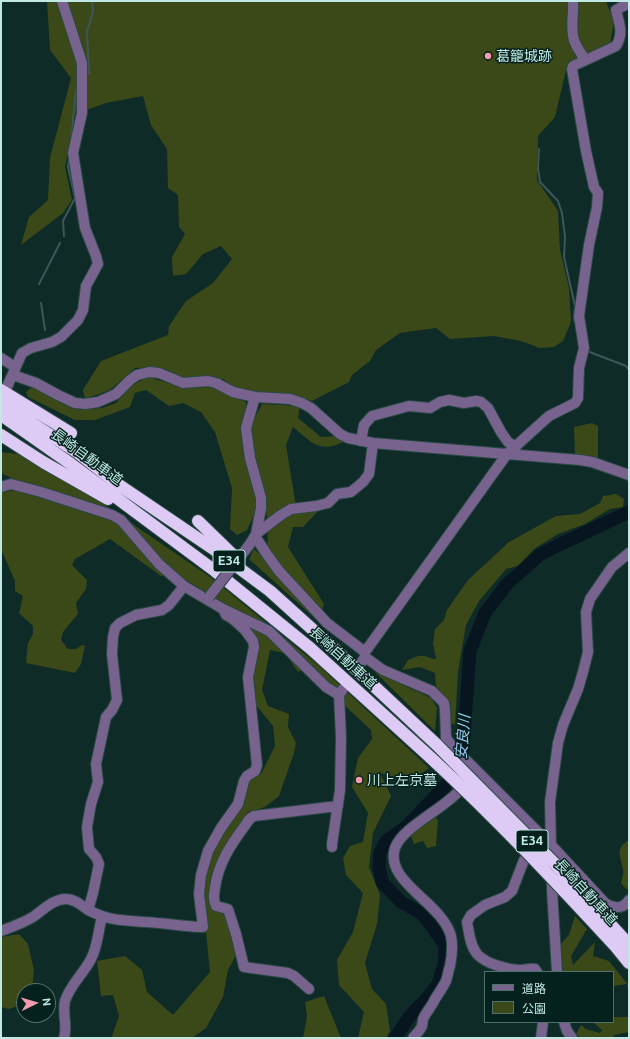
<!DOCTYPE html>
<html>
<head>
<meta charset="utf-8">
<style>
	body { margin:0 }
	#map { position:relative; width:630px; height:1039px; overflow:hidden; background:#0e2b27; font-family:Ubuntu,"Noto Sans JP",sans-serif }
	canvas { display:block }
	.frame { position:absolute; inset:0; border:2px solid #bfe9e2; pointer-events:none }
	.legend { position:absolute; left:484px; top:971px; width:130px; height:52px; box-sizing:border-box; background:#04211e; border:1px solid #4f716c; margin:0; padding:5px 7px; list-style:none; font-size:12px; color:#bfe9e2 }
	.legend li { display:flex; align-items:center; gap:8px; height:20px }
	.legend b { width:20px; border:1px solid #4f716c }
	.north { position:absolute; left:16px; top:983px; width:40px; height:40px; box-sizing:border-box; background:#04211e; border:1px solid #4f716c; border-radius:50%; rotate:85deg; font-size:11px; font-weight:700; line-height:16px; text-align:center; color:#bfe9e2 }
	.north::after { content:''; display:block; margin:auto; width:14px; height:18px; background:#f29aae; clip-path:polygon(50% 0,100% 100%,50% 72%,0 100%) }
</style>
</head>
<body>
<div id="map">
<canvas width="630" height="1039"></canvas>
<div class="frame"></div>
<ul class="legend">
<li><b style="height:5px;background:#77638e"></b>道路</li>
<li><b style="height:11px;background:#3a4917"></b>公園</li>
</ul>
<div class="north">N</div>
</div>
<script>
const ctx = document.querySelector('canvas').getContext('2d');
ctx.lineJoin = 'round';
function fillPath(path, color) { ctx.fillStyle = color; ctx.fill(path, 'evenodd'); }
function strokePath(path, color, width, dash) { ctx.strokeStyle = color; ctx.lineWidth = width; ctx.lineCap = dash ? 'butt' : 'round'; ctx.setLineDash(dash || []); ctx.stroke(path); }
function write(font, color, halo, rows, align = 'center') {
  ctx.font = font + ' Ubuntu,"Noto Sans JP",sans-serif'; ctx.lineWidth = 3; ctx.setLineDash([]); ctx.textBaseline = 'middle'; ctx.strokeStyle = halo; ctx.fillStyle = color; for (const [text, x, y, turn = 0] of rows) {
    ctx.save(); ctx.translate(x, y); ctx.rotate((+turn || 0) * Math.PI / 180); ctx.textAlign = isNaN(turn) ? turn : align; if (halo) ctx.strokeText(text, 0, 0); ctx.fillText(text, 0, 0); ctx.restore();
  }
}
const green = new Path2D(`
	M47 1H606L614 22 610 44 568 62 555 117 538 136 537 180 558 211 560 250 569 288 571 322 563 341 554 347 540 348 521 341 494 336 450 339 436 328 400 333 376 350 370 361 352 375 349 382 312 401 297 396 258 393 234 388 223 379H186L160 367 135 368 110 390 85 399 83 390 101 361 168 335 169 326 186 301 213 283 232 259 221 246 203 254 186 274 173 276 172 257 185 234 179 227 178 195 168 188 167 149 151 125 143 96 106 103 75 114 65 167 72 200 63 213 21 245 29 217 48 200 50 158 71 78 50 50Z
	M147 377 179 386H212L246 402 258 507 247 530 237 535 230 529 232 488 215 432 201 412 183 403 169 406 146 390 135 393 130 407 95 420H75L28 397 26 392 32 387 69 406 86 409 102 408 116 403 131 386Z
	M262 404 300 406 298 418 321 437 337 436 345 441C320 454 312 443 293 427L286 445 297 512 319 510 303 527H293L288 547 324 604 319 622 249 559 254 549 267 561 268 521 253 456 250 427Z
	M592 423 598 426V460L575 455 574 427Z
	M1 452 18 454 86 492 210 577 318 665 429 768 411 782 380 773 391 796 373 833 369 867 380 895 377 924 365 963 372 989 386 1004 390 1031 386 1038H358L364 1012 339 985 337 960 353 932 363 893 346 875 343 858 350 846 363 842 368 813 352 787 358 758 372 739 371 730 342 703 336 700 303 670 298 672 285 653 270 650 262 690 268 706 289 714 288 727 296 743 294 753 279 796 265 807 248 812 217 860 211 882V904L226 911 237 953 228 970 223 997 206 1028 192 1038H113L112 1036 119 1016 113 995 101 996 97 961 125 956 142 970 147 992 173 1015 210 972 202 892 211 852 248 779 261 774 275 746 273 726 255 704 252 672 256 647 233 609 173 572 161 576 110 539 75 559 72 565 87 580 86 589 76 603 78 614 63 632 61 640 68 649H76L82 645 85 646 81 664 75 673 26 663 28 643 33 634V626L19 613 23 596 15 591V581L1 549V493L14 490 16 480 1 473Z
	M616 494 624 499 623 507 610 509 585 524 558 534 534 549 518 566 506 569 479 601 466 625 458 672 455 725 451 723 450 703 436 686 435 673 420 667 402 670 408 660 418 656H425L433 659H436L433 643 435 629 444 620 447 610 468 580 509 542 556 516 580 514 600 503 603 496Z
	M375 672 431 698 437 708 435 731Z
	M434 816 438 820 436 846 427 848 423 841 414 844 410 834Z
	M629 840V885L627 890 621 883C622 879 624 874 623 870 621 857 614 848 629 840Z
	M575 916 587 929 571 956 573 965 595 942 593 956 609 961 629 986V996L627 984 613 986V972H563L559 946 569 935Z
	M19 934 28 944 34 970 32 991H24V1004L9 1009 1 1007V937Z
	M324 996 341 1038H303L307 1016 305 1002Z
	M613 1017H629V1032L614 1035 613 1038H580L576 1034 581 1025 586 1029 600 1033 602 1030 593 1022H613Z`);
const stream = new Path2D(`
	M89 74 87 32 93 11 92 1
	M71 141 76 90
	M539 149 538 168 540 182 558 201 562 213 565 237 564 257 575 306 574 319 575 322
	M64 236 63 221 75 198 68 167 69 157
	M39 284 60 243
	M41 303 45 330
	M587 351 626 366 629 370`);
const river = new Path2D(`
	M395 1038 409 1017 427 998 438 984 445 962V946L433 928 421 913 401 902 382 882 379 867 380 852 386 841 407 826 460 770 463 749 470 651 485 613 507 584 541 554 561 544 629 512`);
const minor = new Path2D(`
	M573 1C574 14 570 27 574 40 576 47 582 54 585 60
	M1 358 15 367
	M13 375 36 383 58 395 75 403 85 404 98 402 116 394 130 380 137 375 149 372 159 373 183 383 208 381 216 383 233 392 255 397 290 399 302 403 311 408 340 434 348 438 373 443 580 460 592 462 629 475
	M7 387 22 353 31 348 52 342 61 337 78 320 83 310 86 286 98 264 96 256 85 228 73 153 82 113V63L62 1
	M255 397 246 428 250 458 261 498V508L256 534
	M361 441 364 425 372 416 409 406 430 408 440 402 449 400 464 403 476 401 481 402 488 408 501 432 508 442 516 447
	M1 487 11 484 41 492 112 515 121 520 159 564 184 586 223 609 269 631 326 687 339 695 343 689
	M255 536 266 553 279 571 327 623 365 652
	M250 544 256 534 281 515 291 509 316 506 328 503 337 494 351 492 363 482 369 474 373 443
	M184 586 169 605 162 610 136 615 120 623 115 628 113 637 112 654 117 700 112 710 106 717 96 764 98 782 91 804 87 827 89 849 96 857 99 864 93 893 88 910C110 921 121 920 145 922 163 923 182 926 200 927H203L199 894 201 875 208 851 221 828 238 804 244 781 247 776 255 771 257 765 248 677 254 647 253 641 245 630 233 619 226 615 223 609
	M365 657 383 670 432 691 444 703 445 710 446 738 452 746 552 846 605 903C613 909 624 909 629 900
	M361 663 365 657V652L507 454 549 416 575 403 578 398 579 368 584 348 579 316 589 245 597 207 598 193 594 187 586 151 572 69 573 66 616 46C624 33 619 23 616 10L629 3
	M332 847V844L340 790 341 737 339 695
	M524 860 512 891 505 897 485 905 471 915 467 922C469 932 470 947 478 955 487 964 506 969 519 970 524 970 529 968 535 969L537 972
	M1 931C12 927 23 923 33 917 43 910 53 899 66 899 75 899 81 905 88 910
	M557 972 552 890 550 802 558 743 563 725 578 689 583 672 588 652 586 612 590 599 612 567 629 553
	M309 989 294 976 288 973 244 967 236 934 228 909 216 906C213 899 214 895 215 888 218 864 230 846 244 827 247 823 249 818 254 816L338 806
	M564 1022 567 1031 572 1038
	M64 1038C68 1026 62 1013 65 1001 70 985 84 973 91 959 98 946 98 931 102 917
	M413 1038C416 1034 420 1031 422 1026 423 1023 422 1020 424 1017 427 1011 432 1006 435 999 439 993 443 987 446 981 448 976 448 971 450 966 452 956 453 946 451 936 442 902 384 882 395 848 403 825 452 806 466 782
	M541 1038 543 1022`);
const highway = new Path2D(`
	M1 390 71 433
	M1 403 78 453 119 485 212 548 270 591 343 657 437 745
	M1 415 71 464 215 571 310 648 431 758
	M1 435 43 462 108 499
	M198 521 234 556
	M624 939 629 946
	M616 947 629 963`);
const minorBridge = new Path2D(`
	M209 597 250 544`);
const highwayBridge = new Path2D(`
	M437 745 555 864 624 939
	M431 758C496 818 556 882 616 947`);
const markers = [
	[488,56,4,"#f29aae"],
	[359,780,4,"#f29aae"]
];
const shields = [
	[229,561,32],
	[532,841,32]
];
const shieldNames = [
	["E34",229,561],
	["E34",532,841]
];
const poiNames = [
	["葛籠城跡",496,56],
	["川上左京墓",367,780]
];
const streetNames = [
	["長崎自動車道",87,457,36],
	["長崎自動車道",343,658,42],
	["長崎自動車道",586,892,47]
];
const waterNames = [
	["安良川",463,737,-85]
];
fillPath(green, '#3a4917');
strokePath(stream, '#3e555a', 2);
strokePath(river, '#071520', 13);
strokePath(minor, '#2a4945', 12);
strokePath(highway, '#2a4945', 14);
strokePath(minor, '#77638e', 10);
strokePath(highway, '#ddcaf5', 12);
strokePath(minorBridge, '#2a4945', 12, []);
strokePath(highwayBridge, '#2a4945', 14, []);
strokePath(minorBridge, '#77638e', 10);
strokePath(highwayBridge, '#ddcaf5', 12);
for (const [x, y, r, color] of markers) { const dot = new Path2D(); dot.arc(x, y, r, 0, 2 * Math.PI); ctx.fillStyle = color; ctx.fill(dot); strokePath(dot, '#04211e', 1.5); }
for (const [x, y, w] of shields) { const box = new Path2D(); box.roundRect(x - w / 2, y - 11, w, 22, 3); ctx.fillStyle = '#04211e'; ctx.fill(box); strokePath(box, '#bfe9e2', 1); }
write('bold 13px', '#bfe9e2', null, shieldNames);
write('14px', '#bfe9e2', '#04211e', poiNames, 'left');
write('14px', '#bfe9e2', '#04211e', streetNames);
write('italic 15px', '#99c7ee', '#04211e', waterNames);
</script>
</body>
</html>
